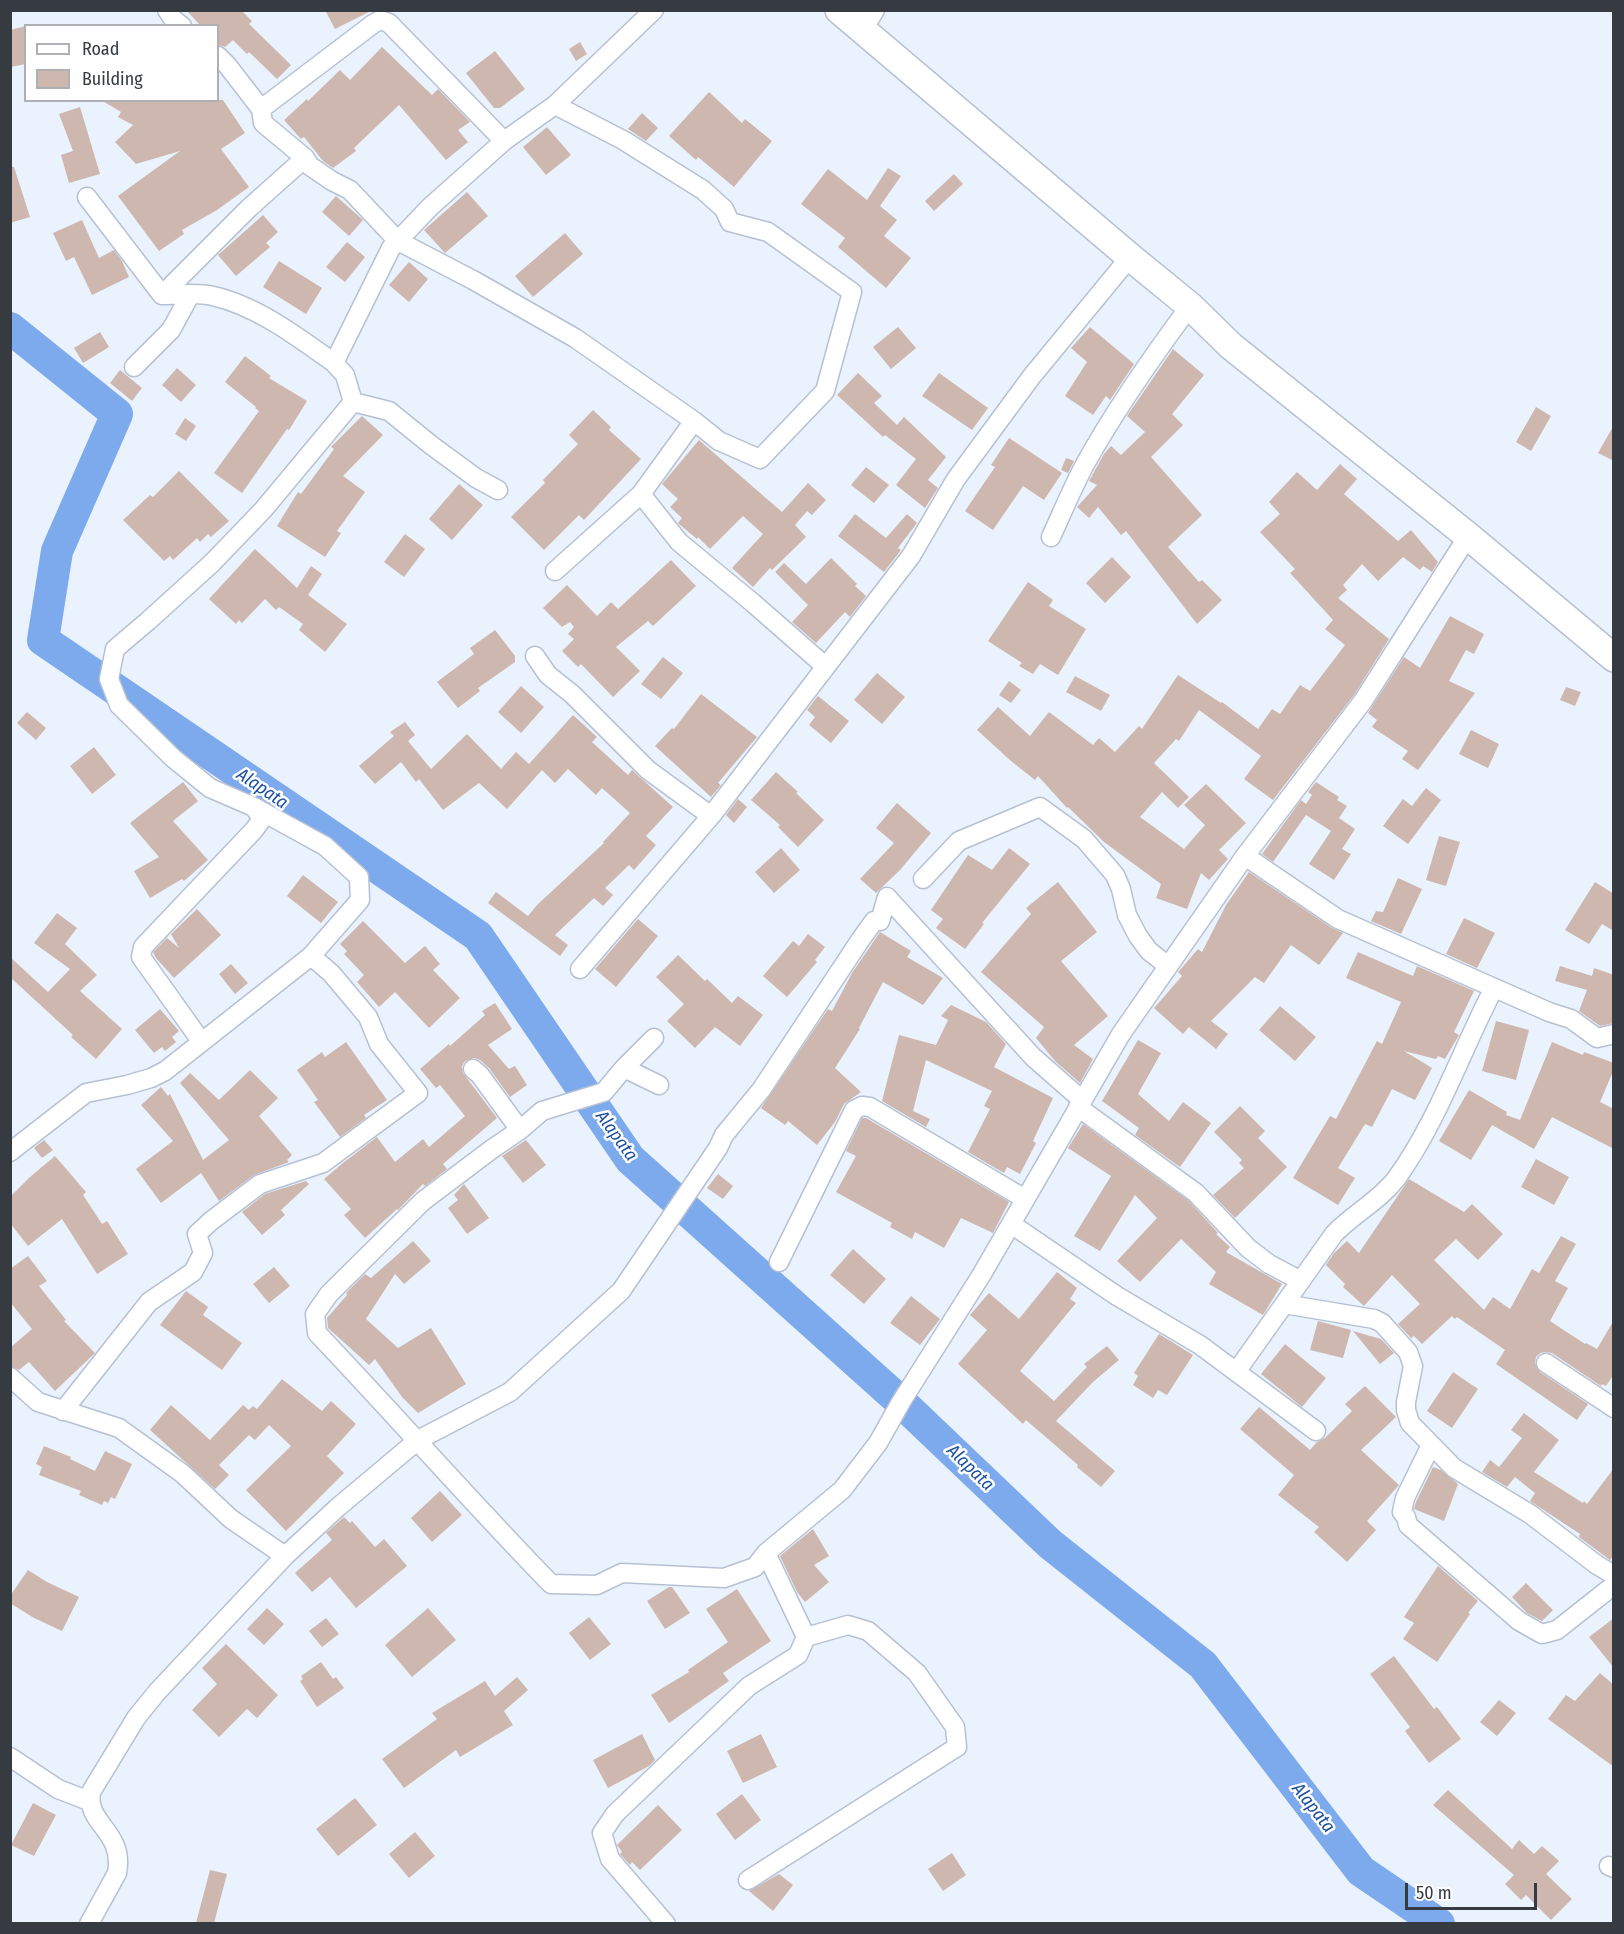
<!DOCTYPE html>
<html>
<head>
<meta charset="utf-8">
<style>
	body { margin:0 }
	#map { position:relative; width:1624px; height:1934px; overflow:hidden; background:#eaf2fd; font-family:"Fira Sans Condensed",sans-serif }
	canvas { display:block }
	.frame { position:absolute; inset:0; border:12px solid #363b42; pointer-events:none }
	.legend { position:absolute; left:24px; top:24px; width:195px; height:78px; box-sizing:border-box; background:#fefefe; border:2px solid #aeb0b3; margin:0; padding:8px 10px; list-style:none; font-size:18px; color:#363b42 }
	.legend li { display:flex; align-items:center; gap:12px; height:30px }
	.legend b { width:30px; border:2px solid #aeb0b3 }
	.scale { position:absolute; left:1405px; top:1883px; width:132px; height:27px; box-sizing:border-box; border:3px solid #363b42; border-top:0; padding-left:8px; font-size:18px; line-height:21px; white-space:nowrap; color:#363b42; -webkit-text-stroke:4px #fefefe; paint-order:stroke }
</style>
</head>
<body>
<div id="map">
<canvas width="1624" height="1934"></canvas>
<div class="frame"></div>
<ul class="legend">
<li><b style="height:8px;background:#fff"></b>Road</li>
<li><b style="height:16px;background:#ceb7af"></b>Building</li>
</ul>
<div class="scale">50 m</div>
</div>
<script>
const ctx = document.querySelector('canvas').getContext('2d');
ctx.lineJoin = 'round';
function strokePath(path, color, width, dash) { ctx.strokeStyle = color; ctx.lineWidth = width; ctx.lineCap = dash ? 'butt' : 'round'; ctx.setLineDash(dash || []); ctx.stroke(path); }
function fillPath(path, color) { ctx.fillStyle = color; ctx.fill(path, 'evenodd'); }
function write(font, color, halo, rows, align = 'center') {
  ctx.font = font + ' "Fira Sans Condensed",sans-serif'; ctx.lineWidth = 5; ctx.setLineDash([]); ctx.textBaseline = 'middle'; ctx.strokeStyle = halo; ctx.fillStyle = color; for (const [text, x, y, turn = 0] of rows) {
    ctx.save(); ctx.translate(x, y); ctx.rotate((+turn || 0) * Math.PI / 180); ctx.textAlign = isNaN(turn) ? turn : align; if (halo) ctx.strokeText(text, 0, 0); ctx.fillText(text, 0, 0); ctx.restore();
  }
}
const river = new Path2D(`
	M10 328 117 414 57 551 43 640 478 936 630 1159 901 1402 1050 1544 1203 1665 1361 1871 1439 1924`);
const building = new Path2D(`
	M186 10H241L252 21 249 24 291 65 277 79 249 52 247 54 233 40 225 47 218 45V26H201Z
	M325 10H373L335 29Z
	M26 26V64L10 67V30Z
	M580 42 587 54 576 61 569 49Z
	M382 47 432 95 438 89 470 122 458 130 468 142 446 160 399 105 354 148 356 151 333 168 323 161 304 137 301 139 284 120 307 99 308 101 340 70 350 80Z
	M495 51 525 89 500 108H494L466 73Z
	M709 92 742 123 745 119 772 141 734 187 698 157 696 160 669 136Z
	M101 100H223L245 133 221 149 249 187 217 210 182 230 184 234 159 251 118 196 180 151 136 164 115 142 133 125 118 117 121 112Z
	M80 107 100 174 69 183 61 155 73 151 59 114Z
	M642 113 658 128 646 141 628 129Z
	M547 127 571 155 546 175 523 147Z
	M10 167H14L30 217 10 223Z
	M888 168 901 176 880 206 897 220 884 236 911 258 886 288 838 247 845 238 801 204 828 169 867 200Z
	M954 174 963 184 934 211 925 201Z
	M467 192 488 216 445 253 424 230Z
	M336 196 363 220 349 236 322 212Z
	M263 215 278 232 266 243 270 247 236 276 218 255Z
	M82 220 99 258 114 250 122 261 129 277 92 295 74 257 66 261 53 233Z
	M565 233 583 254 533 297 515 276Z
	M347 242 365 257 345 282 326 267Z
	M279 261 322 288 306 314 263 287Z
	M409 262 428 279 409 302 389 285Z
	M898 327 916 348 891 369 873 347Z
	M1090 327 1134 364 1110 400 1106 396 1093 415 1065 396 1087 362 1071 348Z
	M100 332 109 347 83 363 74 348Z
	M1173 349 1204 375 1172 414 1183 425 1151 457 1202 515 1168 547 1199 582 1202 580 1222 600 1197 624 1126 531 1121 535 1098 507 1089 518 1077 507 1097 485 1089 481 1104 454 1111 446 1121 455 1145 432 1127 416Z
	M245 356 271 376 269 378 307 401 289 430 287 429 242 493 214 473 259 411 255 408 256 407 225 382Z
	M177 368 196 385 181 402 162 385Z
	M120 370 142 388 132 401 110 383Z
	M858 373 882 396 874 403 897 425 904 417 946 457 928 480 938 488 925 508 896 485 916 459 885 435 883 437 837 395Z
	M939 373 988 408 972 430 922 396Z
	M1536 407 1551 416 1531 451 1516 442Z
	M593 410 611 427 609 430 641 459 584 520 579 515 544 550 511 517 545 483 543 480 578 444 569 435Z
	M362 416 383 435 343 476 365 492 337 531 341 533 325 557 277 526 298 492 301 494 334 449 331 447Z
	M185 418 196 426 186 441 175 434Z
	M1614 425V461L1598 453Z
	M1009 438 1062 473 1044 500 1023 486 993 530 965 511 995 467 991 465Z
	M699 440 782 512 808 483 826 500 812 515 807 511 795 525 806 537 772 570 770 568 753 587 732 568 763 534 743 516 710 549 698 537 697 539 679 524 678 523 682 518 670 507 678 499 662 484Z
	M1066 458 1074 461 1068 473 1061 470Z
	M1340 464 1357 479 1344 494 1398 541 1411 530 1438 562 1432 572 1423 566 1420 570 1403 557 1378 581 1362 564 1343 585 1347 590 1338 598 1389 639 1354 695 1273 800 1244 779 1261 756 1199 710 1179 741 1176 739 1154 763 1189 797 1178 808 1162 792 1140 817 1184 849 1205 825 1184 805 1206 784 1246 823 1219 850 1228 859 1209 880 1201 873 1187 909 1156 898 1161 884 1104 842 1068 807 1067 808 1038 776 1035 780 1011 761 977 730 998 707 1030 736 1049 712 1093 745 1099 738 1115 752 1139 726 1142 729 1178 675 1221 703 1222 702 1258 729 1272 709 1280 714 1300 685 1310 691 1345 645 1325 629 1333 620 1290 573 1295 569 1260 532 1280 514 1269 502 1297 472 1317 490Z
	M866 467 889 485 874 503 851 485Z
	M179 471 229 521 211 537 208 534 200 542 197 538 173 560 170 556 164 561 123 520 150 495 153 497Z
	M459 484 483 505 452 540 429 519Z
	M855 514 886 538 907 514 917 523 898 548 901 550 884 572 838 536Z
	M405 534 425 549 404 577 384 562Z
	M255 549 297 588 311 566 322 574 308 595 347 624 325 652 299 630 303 624 279 607 276 610 265 599 242 623 239 620 236 624 209 599Z
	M1112 557 1131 577 1105 603 1086 583Z
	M831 558 857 584 855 586 866 596 850 617 845 612 816 643 792 622 808 605 775 572 784 563 806 584Z
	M671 560 696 586 653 626 648 621 616 647 640 671 613 697 581 664 578 667 562 651 574 639 568 634 574 627 570 622 562 627 543 608 567 585 597 616 611 602 618 609Z
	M1028 582 1053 600 1049 606 1086 629 1058 675 1040 664 1033 674 1019 666 1022 663 988 641Z
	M1450 616 1484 634 1474 654 1466 650 1449 681 1475 693 1418 770 1402 759 1408 751 1372 727 1377 720 1368 713 1404 657 1420 668Z
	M495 630 515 656V662L478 688 480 691 458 708 437 682 474 654 470 648Z
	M663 657 683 673 661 699 641 684Z
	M877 673 905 697 882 724 854 700Z
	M1075 676 1110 695 1101 711 1066 692Z
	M1009 681 1021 690 1011 703 999 695Z
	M521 686 544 707 521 733 498 712Z
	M1566 687 1581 692 1575 706 1560 700Z
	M701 694 757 737 718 783 721 785 711 797 655 746 672 728 674 729Z
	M818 696 849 721 831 743 809 725 815 717 807 710Z
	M27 712 46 728 36 740 17 723Z
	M573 715 597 737 592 742 628 775 632 770 673 807 646 836 656 845 634 870 629 865 605 888 613 895 603 906 594 898 555 935 568 945 560 956 488 903 496 892 528 916 537 905 604 843 603 842 630 813 602 788 596 795 568 769 555 783 542 770 507 809 479 783 443 810 419 779 416 782 401 762 375 784 359 766 394 736 390 732 405 722 415 735 408 741 431 769 467 734 501 769 516 752 529 764Z
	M1471 730 1499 744 1488 768 1459 754Z
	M94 747 116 775 92 794 70 766Z
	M776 772 798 792 796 793 824 820 798 847 778 827 780 825 751 800Z
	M183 782 198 801 173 821 208 860 184 881 182 879 150 898 134 871 159 857 130 823Z
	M1316 782 1339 797 1337 800 1347 806 1339 818 1355 829 1342 849 1351 854 1334 880 1309 864 1331 831 1306 815 1273 862 1262 854 1301 800 1306 804 1312 795 1308 792Z
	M1426 788 1441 800 1408 844 1383 826 1403 799 1412 806Z
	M738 799 747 807 734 823 726 815Z
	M897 803 931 833 900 870 876 893 860 879 894 843 876 828Z
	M1439 836 1460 842 1446 886 1426 880Z
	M781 848 800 870 774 893 755 872Z
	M1009 848 1030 864 982 923 984 924 965 949 936 928 943 919 931 910 968 855 992 870Z
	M1249 872 1332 928 1343 933 1319 965 1291 945 1264 983 1255 977 1211 1021 1228 1034 1216 1049 1189 1027 1183 1034 1154 1008 1182 976 1178 972 1179 971 1198 949 1202 952 1226 905Z
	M303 875 338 902 321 923 287 896Z
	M1398 878 1422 889 1401 934 1371 921 1376 911 1383 912Z
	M1058 882 1097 932 1061 961 1108 1016 1074 1045 1093 1059 1080 1083 1055 1061 1036 1038 1044 1027 981 972 1031 914 1026 908Z
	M1595 882 1614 894V931L1602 924 1589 944 1565 930Z
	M197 909 221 935 174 978 156 958 153 952 167 938 179 948 171 934Z
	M57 913 77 928 65 944 97 975 80 991 122 1029 96 1059 71 1037 73 1035 10 977V957L48 992 70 969 34 943Z
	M1464 918 1495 933 1477 968 1446 954Z
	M638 919 658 936 616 987 595 969Z
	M363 921 405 963 425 946 440 964 433 970 460 998 429 1028 395 992 379 1007 357 982 364 975 344 954 347 951 340 944Z
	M880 932 911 951 907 957 943 978 923 1005 883 982 859 1028 860 1029 835 1068 861 1092 844 1104 835 1122 817 1145 788 1121 785 1125 761 1108 828 1009 832 1011 852 973Z
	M808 934 825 947 815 960 817 962 787 997 763 976 793 941 799 946Z
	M1358 952 1413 976 1417 966 1474 991 1454 1032 1459 1035 1445 1059 1438 1056 1436 1059 1404 1051 1432 1068 1415 1100 1392 1089 1372 1127 1365 1124 1338 1168 1355 1178 1338 1205 1293 1178 1330 1116 1336 1119 1377 1041 1382 1044 1401 1002 1346 978Z
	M678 955 705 981 707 979 732 1003 738 996 763 1015 740 1046 715 1027 695 1048 667 1021 684 1004 656 977Z
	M231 964 248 983 235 994 219 974Z
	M1560 966 1592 976 1594 968 1614 975V1023L1600 1026 1579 1011 1587 990 1555 981Z
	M495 1003 512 1029 488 1045 509 1069 515 1066 527 1085 510 1097 489 1068 480 1060 474 1058 465 1061 462 1066 463 1073 497 1118 443 1164 447 1169 425 1186 423 1184 398 1210 397 1209 365 1238 344 1215 351 1209 324 1179 343 1163 377 1137 395 1162 423 1139 429 1147 465 1116 440 1085 436 1088 420 1069 449 1044 450 1046 485 1015 482 1011Z
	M951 1005 986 1022 1006 1044 994 1067 1053 1098 1033 1141 1036 1143 1020 1174 1007 1167 1004 1173 968 1152 990 1109 984 1106 992 1091 926 1060 913 1111 930 1119 926 1127 882 1101 899 1035 936 1045 948 1020 941 1016Z
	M1280 1006 1316 1037 1295 1061 1259 1030Z
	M160 1009 179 1031 172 1037 176 1042 165 1051 162 1047 154 1053 135 1030Z
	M1496 1021 1529 1030 1516 1080 1482 1071Z
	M1138 1040 1161 1053 1138 1094 1169 1121 1183 1102 1211 1123 1180 1167 1135 1135 1139 1128 1102 1101Z
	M346 1042 387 1100 364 1115 366 1118 340 1137 314 1102 318 1100 297 1070 322 1052 325 1057Z
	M1552 1042 1583 1055 1584 1052 1614 1063V1069L1600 1102 1614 1109V1149L1552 1117 1534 1149 1492 1125 1471 1160 1439 1141 1469 1090 1507 1112 1506 1115 1520 1120Z
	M250 1070 278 1098 259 1116 292 1155 287 1160 289 1162 254 1175 219 1201 201 1173 161 1203 136 1169 173 1141 141 1105 161 1087 168 1096 170 1094 203 1160 229 1140 180 1083 190 1073 219 1100Z
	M1240 1106 1265 1131 1258 1138 1287 1167 1235 1218 1213 1195 1244 1168 1239 1163 1242 1160 1214 1132Z
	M862 1118H866L1009 1202 993 1233 961 1218 944 1248 915 1232 912 1239 890 1227 892 1223 836 1192 856 1156 846 1151Z
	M1083 1124 1189 1201 1218 1233 1216 1234 1230 1247 1226 1252 1282 1284 1263 1315 1209 1284 1216 1272 1181 1239 1140 1282 1117 1261 1157 1218 1135 1195 1100 1251 1074 1236 1111 1176 1068 1148Z
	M44 1140 53 1150 42 1158 34 1148Z
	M526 1140 546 1165 523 1183 502 1156Z
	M55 1156 86 1192 83 1195 102 1224 107 1221 128 1254 97 1274 62 1219 28 1246 10 1223V1197L30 1177Z
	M1536 1159 1569 1177 1554 1205 1521 1187Z
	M718 1174 733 1186 723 1199 707 1188Z
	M1409 1179 1464 1212 1472 1204 1503 1234 1478 1260 1456 1239 1434 1260 1484 1310 1493 1297 1510 1309 1532 1269 1539 1273 1561 1236 1576 1244 1555 1281 1568 1288 1550 1321 1585 1344 1586 1343 1597 1349 1614 1320V1374L1606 1386 1602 1384 1601 1386 1552 1353 1546 1352 1540 1353 1536 1357 1535 1363 1540 1372 1588 1404 1577 1420 1496 1364 1505 1350 1457 1317 1455 1319 1452 1316 1422 1344 1414 1336 1411 1338 1398 1324 1420 1304 1392 1275 1364 1306 1343 1287 1345 1284 1326 1265 1334 1253 1347 1241 1359 1253Z
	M306 1181 309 1184 281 1210 285 1215 262 1235 242 1212 265 1194Z
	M464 1184 489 1218 467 1234 448 1208 458 1200 454 1195Z
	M413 1241 431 1261 404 1284 395 1274 366 1319 398 1348 431 1328 466 1384 418 1413 402 1397 375 1359 369 1365 328 1328 327 1318 347 1295 346 1293 365 1274 371 1278Z
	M853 1249 886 1279 864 1304 830 1275Z
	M28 1256 47 1281 39 1286 66 1320 64 1321 95 1353 55 1391 29 1362 19 1370 10 1366V1348L32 1329 10 1302V1269Z
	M274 1267 290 1286 269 1303 253 1284Z
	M1057 1272 1077 1288 1070 1299 1076 1303 1020 1371 1054 1401 1087 1367 1084 1364 1107 1346 1119 1360 1093 1382 1056 1421 1115 1471 1101 1487 1077 1467 1078 1465 1026 1420 1023 1424 958 1364 987 1330 970 1315 989 1293 1019 1319Z
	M186 1291 208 1307 203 1315 242 1343 222 1370 160 1325Z
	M911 1296 940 1319 920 1345 890 1323Z
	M1318 1321 1351 1330 1343 1358 1310 1350Z
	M1353 1331 1381 1339 1394 1353 1380 1364Z
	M1159 1334 1193 1355 1167 1395 1158 1390 1153 1398 1133 1385 1138 1376 1134 1373Z
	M1285 1344 1326 1378 1302 1407 1261 1374Z
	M1453 1372 1478 1389 1452 1428 1427 1411Z
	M282 1379 322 1411 331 1401 356 1424 327 1456 344 1473 286 1531 246 1490 291 1446 269 1425 255 1440 249 1435 219 1465 229 1475 215 1489 150 1430 171 1405 210 1440 243 1405 249 1410 253 1406 257 1409Z
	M1365 1386 1396 1417 1361 1450 1399 1485 1367 1521 1376 1530 1347 1562 1314 1532 1319 1527 1278 1495 1294 1475 1240 1429 1259 1407 1310 1450 1317 1442 1325 1438 1352 1411 1345 1404Z
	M1524 1413 1559 1440 1534 1472 1583 1503 1584 1501 1587 1504 1614 1468V1555L1610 1560 1579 1537 1580 1534 1530 1501 1535 1493 1515 1477 1507 1487 1482 1472 1490 1460 1499 1467 1522 1438 1511 1430Z
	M44 1446 71 1457 70 1459 95 1471 105 1451 132 1464 115 1499 111 1497 108 1503 104 1501 102 1505 79 1495 81 1491 39 1475 42 1467 36 1464Z
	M1433 1467 1441 1470 1458 1484 1444 1521 1414 1509 1416 1502Z
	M440 1491 462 1515 432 1542 411 1518Z
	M344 1517 350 1523 352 1521 375 1547 384 1539 407 1566 356 1608 330 1577 312 1592 295 1573 332 1540 326 1533Z
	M813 1529 829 1556 814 1565 829 1582 805 1602 797 1592 780 1556Z
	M1438 1566 1478 1601 1468 1613 1470 1614 1437 1662 1403 1639 1414 1623 1404 1617Z
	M28 1570 47 1582 79 1597 62 1631 34 1618 10 1603V1596Z
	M1526 1583 1553 1610 1542 1621 1527 1613 1512 1597Z
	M669 1587H672L690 1613 665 1629 647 1601Z
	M737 1589 771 1641 723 1673 729 1681 669 1723 651 1695 689 1672 688 1670 728 1642 706 1609Z
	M267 1608 284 1624 264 1645 247 1629Z
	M428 1608 456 1640 412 1677 385 1645Z
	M589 1617 611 1644 590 1660 569 1633Z
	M326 1618 339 1634 322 1647 309 1631Z
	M1614 1618V1668L1589 1637Z
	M226 1644 278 1695 257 1718 247 1709 219 1737 192 1710 217 1684 202 1668Z
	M1394 1656 1434 1709 1437 1707 1461 1739 1429 1763 1405 1731 1410 1727 1370 1674Z
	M321 1662 333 1679 336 1677 344 1688 317 1707 300 1681 303 1679 301 1676Z
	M1600 1673 1614 1685V1767L1548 1719 1566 1695 1575 1701Z
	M517 1677 528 1690 504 1711 513 1725 460 1757 456 1750 404 1788 382 1759 437 1719 432 1713 485 1681 495 1696Z
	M1499 1700 1516 1713 1497 1736 1480 1722Z
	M642 1734 655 1760 649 1766 608 1788 593 1760Z
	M761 1734 777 1767 743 1783 727 1751Z
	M1448 1790 1512 1849 1519 1840 1534 1854 1542 1846 1559 1861 1546 1874 1572 1899 1551 1920 1526 1895 1521 1900 1505 1884 1514 1875 1433 1805Z
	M742 1794 761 1820 735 1840 716 1814Z
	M355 1798 377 1825 338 1856 316 1829Z
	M33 1803 56 1815 34 1856 11 1845Z
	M658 1805 682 1830 640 1870 632 1862 630 1865 620 1854 622 1852 617 1845Z
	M415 1832 435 1856 409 1878 389 1854Z
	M952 1853 966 1875 943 1891 928 1869Z
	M210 1870 227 1874 214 1923H196Z
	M779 1874 793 1885 773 1911 749 1891Z`);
const minor = new Path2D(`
	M167 10 173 19 182 26
	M863 30 875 10
	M218 56 227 65 261 109 263 123 305 158 310 166 332 181 350 190 398 241 473 280 575 338 694 421
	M261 109 373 24 380 20 389 23 504 141
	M305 158 249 208 162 295C178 295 197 292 213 296 257 306 298 337 334 363
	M87 197 162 295
	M134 367 171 330 190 295
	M498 490 476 478 431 445 389 411 353 402 345 375 334 363 391 248 430 207 504 141 555 105 654 10
	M641 494 679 542 753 603 825 666
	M1051 537C1062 513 1072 489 1084 466 1115 410 1152 357 1190 306
	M555 571 641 494 694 421 719 441 760 459 825 391 852 292 768 232 730 222 724 209 703 190 623 140 555 105
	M535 656 548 675 572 694 648 770 711 816
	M254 807 325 846 359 877 360 900 311 956
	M1245 856 1338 919 1549 1012 1571 1019 1597 1038 1614 1034
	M923 879 959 841 1040 807 1084 839 1115 875 1121 889 1127 915 1138 936 1149 951 1168 966
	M580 969 711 816 911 556 956 479 1032 376 1130 257
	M654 1038 624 1068 604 1092 542 1111 520 1130 492 1149 423 1201 329 1294 315 1314 317 1333C396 1416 471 1502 551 1584L597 1585 622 1573 724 1578 755 1567 766 1553 842 1490 878 1443 901 1402 982 1274 1121 1034 1245 856 1363 701 1468 536
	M201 1041 141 957 143 947 254 830 262 819 254 807 210 788 173 758 119 705 109 679 115 649 148 621 212 563 263 510 353 402
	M624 1068 659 1085
	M473 1069 480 1075 520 1130
	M1078 1107 1196 1193 1248 1248 1269 1264 1301 1281
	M10 1152 86 1093 127 1085 151 1078 165 1071 311 956 331 973 368 1017 379 1044 418 1093 323 1163 260 1184 211 1221 197 1234 203 1253 193 1272 149 1302 63 1411
	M1011 1224 1117 1296 1200 1345 1316 1431
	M779 1262 854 1110 862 1106 870 1107 1025 1199
	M1284 1304 1374 1319 1382 1323 1408 1352 1413 1366 1406 1402V1410L1410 1423 1454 1468 1530 1514 1597 1565 1614 1575
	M1546 1363 1614 1408
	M1236 1372 1334 1234C1353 1214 1379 1201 1396 1179 1438 1121 1461 1051 1494 988
	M10 1377 38 1402 119 1428 183 1474 231 1519 285 1556
	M1431 1445 1405 1498 1402 1512 1406 1517 1408 1525 1519 1621 1542 1634 1557 1630 1614 1585
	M10 1757 58 1789 89 1801
	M1609 1866 1614 1868
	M748 1880 957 1747 955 1727 917 1673 868 1631 848 1625 806 1637
	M89 1924 117 1873C125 1831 85 1824 91 1792L136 1718 157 1692 285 1556 337 1508 418 1440 510 1392 621 1291 718 1148 724 1135 761 1090 861 939 874 921H880L887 897 1033 1057 1082 1100
	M666 1924 610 1859 602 1833 615 1814 749 1686 798 1655 806 1637 766 1553`);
const secondary = new Path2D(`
	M839 10 1130 257 1190 306 1231 346 1468 536 1614 658`);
const waterNames = [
	["Alapata",262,789,34],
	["Alapata",616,1136,54],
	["Alapata",970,1468,44],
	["Alapata",1313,1808,52]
];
strokePath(river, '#7da9ed', 32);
fillPath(building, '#ceb7af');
strokePath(minor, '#b5c1d3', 21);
strokePath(secondary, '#b5c1d3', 30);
strokePath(minor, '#fff', 18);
strokePath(secondary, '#fff', 27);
write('italic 18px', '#1a4f9e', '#fefefe', waterNames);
</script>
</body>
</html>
